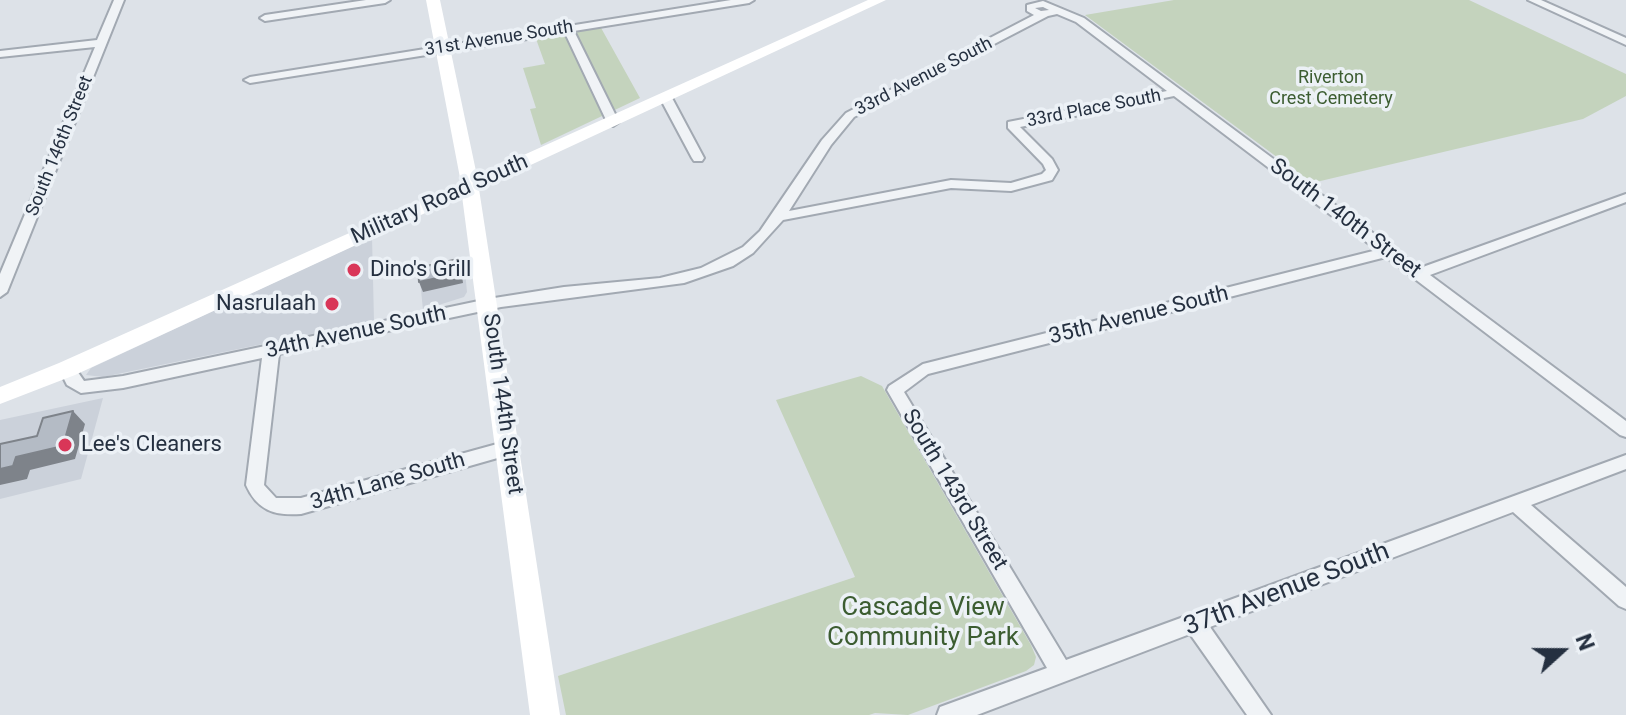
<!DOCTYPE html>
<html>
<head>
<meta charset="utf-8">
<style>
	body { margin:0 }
	#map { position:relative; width:1626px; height:715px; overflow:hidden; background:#dde2e8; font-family:Roboto,sans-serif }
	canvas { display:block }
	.north { position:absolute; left:1522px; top:611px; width:80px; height:80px; -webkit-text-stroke:6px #ecf1f6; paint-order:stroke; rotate:69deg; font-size:22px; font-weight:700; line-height:32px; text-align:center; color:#253040 }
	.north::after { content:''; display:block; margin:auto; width:28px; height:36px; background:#253040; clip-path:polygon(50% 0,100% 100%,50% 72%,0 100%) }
</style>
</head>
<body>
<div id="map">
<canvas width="1626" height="715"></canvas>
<div class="north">N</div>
</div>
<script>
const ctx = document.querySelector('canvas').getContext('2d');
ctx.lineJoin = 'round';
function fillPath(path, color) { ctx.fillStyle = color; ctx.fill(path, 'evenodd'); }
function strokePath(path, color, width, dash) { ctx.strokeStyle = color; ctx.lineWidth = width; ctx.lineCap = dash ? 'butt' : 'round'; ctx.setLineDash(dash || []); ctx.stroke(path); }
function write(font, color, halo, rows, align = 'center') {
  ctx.font = font + ' Roboto,sans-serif'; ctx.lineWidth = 7; ctx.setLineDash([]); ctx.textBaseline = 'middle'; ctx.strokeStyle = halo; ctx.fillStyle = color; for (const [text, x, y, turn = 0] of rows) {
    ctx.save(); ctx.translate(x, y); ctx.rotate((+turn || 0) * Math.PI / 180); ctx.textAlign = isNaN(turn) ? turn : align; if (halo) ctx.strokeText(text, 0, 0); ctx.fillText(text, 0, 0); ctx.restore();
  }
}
const built = new Path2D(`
	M372 237 374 321 103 377 86 375 91 368Z
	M464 260 467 292 464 297 423 310 419 270Z
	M103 398 81 479 0 499V420Z`);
const green = new Path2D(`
	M1174 0H1469L1626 74V96L1583 119 1312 183 1085 15Z
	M600 26 640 98 541 145 530 109 536 108 523 68 545 64 535 36Z
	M861 376 882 386 1031 645 1036 657 1034 665 1026 671 908 715 875 713 869 715H566L558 676 855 577 776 400Z`);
const street = new Path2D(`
	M114 0H124L7 292 0 297V274L95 47 0 57V51L97 40Z
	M366 0H390L385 3 265 21 260 18 265 15Z
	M731 0H754L749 3 574 31 619 122 613 126 607 122 565 33 250 83 244 80 250 77Z
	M1528 0H1541L1626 38V45Z
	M1043 1 1084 18 1420 268 1626 194V202L1430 275 1626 421V437L1620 435 1386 257 928 374 904 392 1066 660 1626 455V469L1531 505 1626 587V609L1619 606 1513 512 1210 627 1271 715H1247L1190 634 977 715H937L940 707 1047 668 887 390 889 386 923 364 1377 250 1174 96 1020 127 1052 159 1058 170 1052 180 1011 191 951 188 783 220 753 253 733 266 684 283 501 307 279 354 264 485 276 498H301L508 441 514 443 517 448 514 453 508 455 301 514C274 516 257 510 246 485L262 358 123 388 81 393 67 385 59 369 67 363 73 365 84 381 123 376 488 299 564 287 660 278 701 268 743 247 760 231 822 140 846 113 1034 15 1027 11V5ZM1043 7 1049 10 1041 11 1035 8ZM1057 14 1076 22 1167 91 1008 122V128L1043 164 1046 170 1042 174 1011 183 951 180 789 211 831 145 854 117 1048 16Z
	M662 96 672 98 704 158 702 161H694L692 158 660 98Z`);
const secondary = new Path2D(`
	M426 0H440L477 176 868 0H886L479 189 560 715H530L462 196 75 375 0 404V387L59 363 461 183Z`);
const shadedWall = new Path2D(`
	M458 259 461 269 463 283 423 292 419 282Z
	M73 411 85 424 75 459 30 470 27 479 0 485V469Z`);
const building = new Path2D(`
	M458 259 460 273 419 282 418 268Z
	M73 411 63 446 16 457 13 466 0 469V444L37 436 43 418Z`);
const markers = [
	[354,270,8,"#d93658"],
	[332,304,8,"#d93658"],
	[65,445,8,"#d93658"]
];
const farStreetnames = [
	["31st Avenue South",499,39,-9],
	["33rd Avenue South",924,77,-27],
	["33rd Place South",1094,109,-11],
	["South 146th Street",60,146,-68]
];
const farParknames = [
	["Riverton",1331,78],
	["Crest Cemetery",1331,99]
];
const streetNames = [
	["Military Road South",440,200,-24],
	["South 140th Street",1345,219,37],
	["35th Avenue South",1139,316,-14],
	["34th Avenue South",356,333,-12],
	["South 144th Street",502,404,82],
	["34th Lane South",388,482,-16],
	["South 143rd Street",954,490,59]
];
const poiNames = [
	["Dino's Grill",370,270],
	["Nasrulaah",316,304,"right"],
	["Lee's Cleaners",81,445]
];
const nearStreetnames = [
	["37th Avenue South",1287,590,-21]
];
const nearParknames = [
	["Cascade View",923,608],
	["Community Park",923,638]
];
fillPath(built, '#cbd1da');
fillPath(green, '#c4d3bd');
strokePath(street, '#a2a9b2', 4);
fillPath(street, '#f0f3f6');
fillPath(secondary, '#fff');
fillPath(shadedWall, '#7e838a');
fillPath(building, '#b4bbc5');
strokePath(building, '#7e838a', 2);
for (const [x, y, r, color] of markers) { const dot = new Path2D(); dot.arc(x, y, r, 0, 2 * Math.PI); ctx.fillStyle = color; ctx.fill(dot); strokePath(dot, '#ecf1f6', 3); }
write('18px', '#253040', '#ecf1f6', farStreetnames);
write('18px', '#3c5d31', '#ecf1f6', farParknames);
write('22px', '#253040', '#ecf1f6', streetNames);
write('22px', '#253040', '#ecf1f6', poiNames, 'left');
write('26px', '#253040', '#ecf1f6', nearStreetnames);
write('26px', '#3c5d31', '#ecf1f6', nearParknames);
</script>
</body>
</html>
